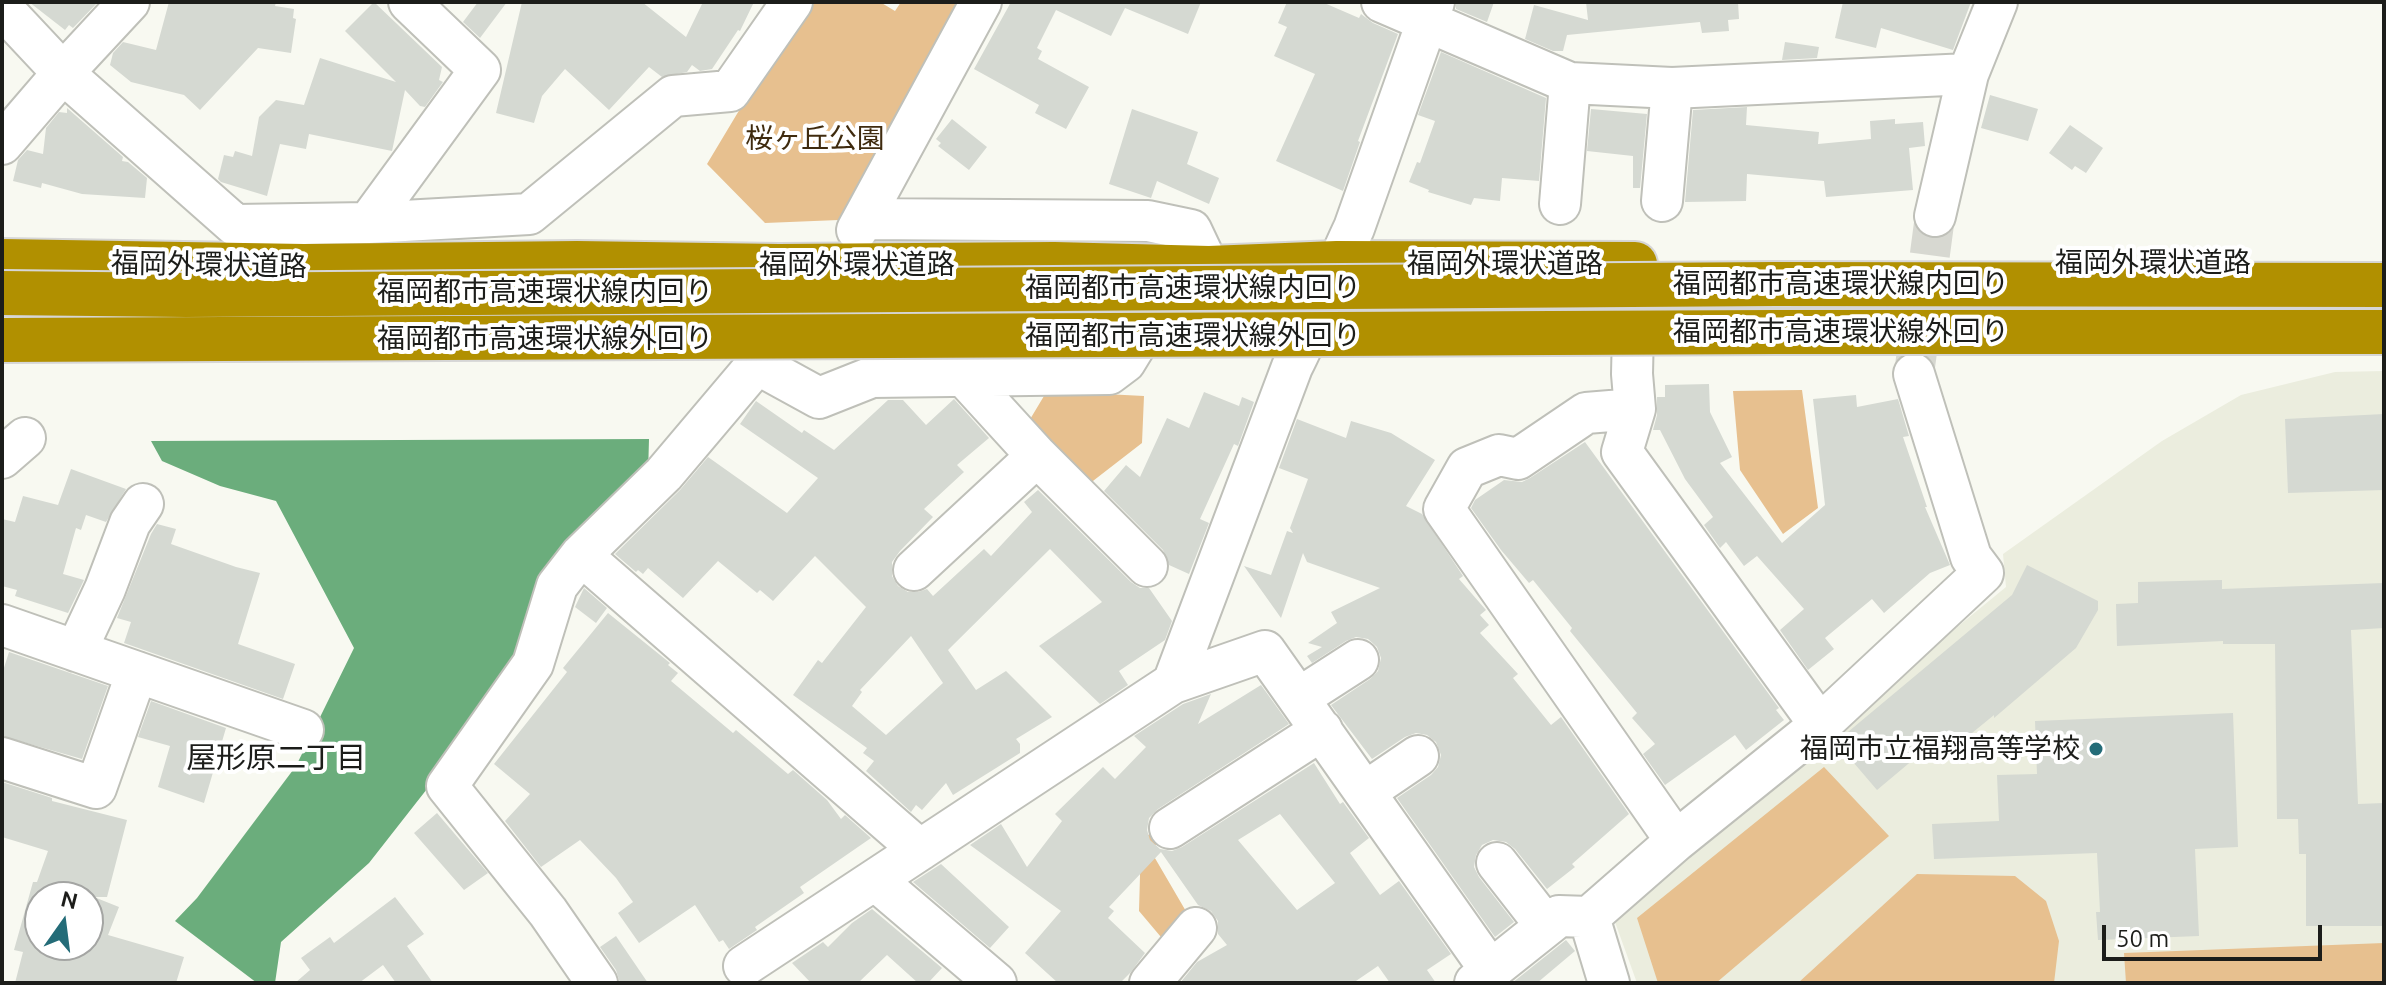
<!DOCTYPE html>
<html>
<head>
<meta charset="utf-8">
<style>
	body { margin:0 }
	#map { position:relative; width:2386px; height:985px; overflow:hidden; background:#f8f9f1; font-family:Ubuntu,sans-serif }
	canvas { display:block }
	.frame { position:absolute; inset:0; border:4px solid #1c1d1a; pointer-events:none }
	.north { position:absolute; left:24px; top:881px; width:80px; height:80px; box-sizing:border-box; background:#fff; border:2px solid #a4a5a3; border-radius:50%; rotate:14deg; font-size:22px; font-weight:700; line-height:32px; text-align:center; color:#1c1d1a }
	.north::after { content:''; display:block; margin:auto; width:28px; height:36px; background:#246c78; clip-path:polygon(50% 0,100% 100%,50% 72%,0 100%) }
	.scale { position:absolute; left:2102px; top:925px; width:220px; height:36px; box-sizing:border-box; border:4px solid #1c1d1a; border-top:0; padding-left:10px; font-size:24px; line-height:28px; white-space:nowrap; color:#1c1d1a; -webkit-text-stroke:6px #fff; paint-order:stroke }
</style>
</head>
<body>
<div id="map">
<canvas width="2386" height="985"></canvas>
<div class="frame"></div>
<div class="north">N</div>
<div class="scale">50 m</div>
</div>
<script>
const ctx = document.querySelector('canvas').getContext('2d');
ctx.lineJoin = 'round';
function fillPath(path, color) { ctx.fillStyle = color; ctx.fill(path, 'evenodd'); }
function strokePath(path, color, width, dash) { ctx.strokeStyle = color; ctx.lineWidth = width; ctx.lineCap = dash ? 'butt' : 'round'; ctx.setLineDash(dash || []); ctx.stroke(path); }
function write(font, color, halo, rows, align = 'center') {
  ctx.font = font + ' Ubuntu,"Noto Sans JP",sans-serif'; ctx.lineWidth = 8; ctx.setLineDash([]); ctx.textBaseline = 'middle'; ctx.strokeStyle = halo; ctx.fillStyle = color; for (const [text, x, y, turn = 0] of rows) {
    ctx.save(); ctx.translate(x, y); ctx.rotate((+turn || 0) * Math.PI / 180); ctx.textAlign = isNaN(turn) ? turn : align; if (halo) ctx.strokeText(text, 0, 0); ctx.fillText(text, 0, 0); ctx.restore();
  }
}
const built = new Path2D(`
	M2384 371V983H1637L1611 911 2006 587 2003 554 2162 441 2241 395 2335 372Z`);
const green = new Path2D(`
	M804 2H880L895 11 901 2H981L863 219 765 223 707 164Z
	M1802 390 1818 508 1783 534 1740 470 1733 391Z
	M1047 391 1144 396 1142 443 1080 491 1026 426Z
	M1824 767 1889 836 1716 983H1658L1637 918Z
	M1165 821 1173 834 1152 847V853L1187 913 1166 943 1139 911 1141 841Z
	M1917 874 2015 876 2046 901 2059 941 2054 983H1798Z
	M2384 943V983H2126L2124 953Z`);
const water = new Path2D(`
	M649 439 648 475 528 660 369 863 281 942 275 983H257L175 921 197 898 296 766 354 648 276 501 220 486 162 461 151 441Z`);
const building = new Path2D(`
	M29 2H98L73 28 69 25 65 30Z
	M169 2H276L275 6 294 9 293 18 296 19 291 53 258 48 200 110 184 95 131 82 110 65 113 53 123 42 156 50Z
	M374 2 442 67 439 80 443 82 425 107 420 106 405 90 392 151 309 134 306 149 280 144 267 196 221 182 218 179 224 155 233 157 235 151 252 156 259 117 276 100 304 105 320 58 396 82 345 31Z
	M478 2H507L480 38 463 22Z
	M522 2H642L686 37 703 2H754L740 31 738 30 712 69 700 71 692 65 687 72 662 77 649 67 609 110 565 69 542 96 534 123 496 113Z
	M1011 2H1201L1188 34 1125 8 1111 36 1056 10 1037 48 1042 51 1038 59 1089 87 1066 129 1035 113 1039 105 974 69Z
	M1287 2H1322L1359 18 1361 14 1373 23 1398 34 1358 141 1360 142 1343 191 1276 161 1315 74 1274 56 1287 27 1278 23Z
	M1456 2H1494L1487 22 1456 9Z
	M1586 2H1738L1739 19 1728 20 1729 31 1702 33 1700 22 1567 35 1563 51H1553L1525 39 1534 5 1588 20Z
	M1843 2H1971L1953 50 1881 28 1876 48 1835 38Z
	M1785 42 1819 47 1817 58 1782 60Z
	M1441 52 1546 98 1539 181 1502 178 1500 201 1474 198 1471 205 1428 192 1429 190 1409 182 1417 162 1420 163 1435 121 1418 115Z
	M1990 95 2038 109 2028 141 1981 128Z
	M1747 107 1746 125 1819 132 1818 144 1871 139 1870 121 1895 119V124L1923 122 1925 146 1909 148 1913 190 1826 197 1824 181 1747 174 1746 201 1685 202 1693 110Z
	M67 108 123 157 122 161 128 162 147 178 145 198 82 194 42 183 41 188 13 181 18 160 27 150 43 154 46 128 59 112 67 113Z
	M1132 109 1198 132 1187 164 1219 178 1209 204 1157 181 1151 198 1109 184Z
	M1591 109 1647 114 1640 188H1633V156L1587 151Z
	M952 119 987 147 969 170 938 146 941 143 936 139Z
	M2070 125 2103 148 2086 173 2075 166 2072 170 2049 153Z
	M1709 384 1710 412 1732 457 1720 463 1782 543 1825 505 1813 399 1856 395 1857 407 1898 399 1909 436 1903 437 1927 507H1925L1950 565 1930 573 1884 613 1872 599 1825 638 1834 649 1808 670 1780 630 1804 609 1757 556 1744 566 1726 542 1720 548 1704 525 1713 517 1685 479 1660 430H1653L1657 415V397H1665V385Z
	M1204 392 1239 406 1242 397 1254 402 1238 446 1234 444 1200 519 1209 523 1189 574 1169 565 1163 550 1104 491 1126 465 1140 477 1167 418 1189 428Z
	M954 399 989 438 957 465 964 472 924 509 933 517 900 551 892 562V576L898 586 908 592H918L927 589 933 596 984 549 991 556 1032 512 1024 502 1038 490 1131 582 1140 588H1149L1172 621 1165 640 1119 671 1128 685 1100 704 1039 646 1102 602 1050 549 948 650 976 690 1006 671 1052 717 1016 739 1020 744V753L953 795 946 783 922 810 916 805 911 812 866 771 874 761 863 753 867 748 793 695 818 660 822 663 866 607 815 556 773 601 760 590 757 593 718 561 683 598 648 568 643 574 638 570 636 572 615 554 680 490 708 457 787 513 818 478 740 424 756 401 802 433 804 430 834 450 888 400H903L926 425ZM911 636 943 683 886 735 852 706 862 692 860 690Z
	M2384 414V490L2288 493 2285 419Z
	M1297 419 1346 438 1351 421 1391 433 1435 460 1406 506 1422 514 1463 576 1459 579 1486 610 1480 615 1489 625 1480 633 1518 674 1513 678 1551 725 1561 717 1629 814 1572 864 1575 867 1547 889 1515 849 1506 842 1493 840 1482 845 1476 855 1474 867 1479 877 1514 922 1495 937 1397 798 1431 775 1438 767 1441 755 1436 742 1427 735 1416 733 1405 737 1372 759 1331 705 1370 679 1378 671 1381 658 1377 647 1368 639 1356 637 1346 641 1312 663 1307 656 1322 647 1308 643 1337 623 1331 612 1380 588 1307 562 1303 553 1281 618 1244 566 1271 575 1287 531 1293 533 1290 528 1308 479 1279 468Z
	M1585 442 1779 708 1776 710 1784 720 1746 750 1735 735 1665 785 1643 754 1655 744 1632 718 1637 713 1570 631 1572 628 1533 580 1529 583 1501 550 1471 508 1475 500 1504 480 1522 482 1530 478Z
	M71 469 126 489 106 522 86 515 81 530 76 528 63 574 84 580 68 613 15 596 17 590 2 586V519L15 522 23 496 58 505Z
	M157 524 176 529 171 544 236 567 260 573 238 644 295 664 283 699 124 643 131 622 117 618 151 534Z
	M2027 565 2098 601V610L2076 648 1994 718V715L1961 742H1952L1945 733 1877 790 1836 742 2012 595Z
	M2222 580V589L2384 583V628L2351 630 2358 804 2384 803V926H2306V854H2299L2298 819H2277L2275 644H2223V641L2117 646 2116 604 2138 603V582Z
	M584 588 607 608 596 623 575 607Z
	M608 613 670 663 668 665 678 673 671 681 733 733 736 730 788 774 793 770 827 800 841 819 845 815 871 838 800 887 804 893 755 927 757 930 729 949 723 940 719 942 695 905 639 943 618 913 633 902 616 878 580 840 541 867 505 821 530 794 494 764 567 672 563 668Z
	M9 652 108 686 82 759 2 736V674Z
	M1261 685 1289 724 1158 809 1149 818 1147 830 1150 840 1160 849 1172 851 1182 847 1314 763 1340 804 1343 802 1369 838 1350 853 1380 895 1399 881 1451 954 1427 970 1436 983H1390L1378 966 1353 983H1180L1197 962 1227 945 1218 934V921L1211 911 1198 905 1161 852 1109 907 1114 911 1108 918 1145 953 1131 972 1120 983H1058L1025 953 1061 911 970 845 1001 824 1027 867 1062 821 1055 814 1103 767 1115 779 1146 747 1134 736 1183 704 1211 694 1198 724ZM1280 814 1335 883 1297 910 1238 840Z
	M151 701 226 728 204 803 158 787 170 746 138 737Z
	M2233 713 2238 847 2195 849 2199 936 2098 940 2096 912H2100L2097 853 1934 859 1932 824 1999 821 1997 775 2037 774 2035 721Z
	M2 782 52 798V801L127 820 107 897H94L119 907 108 935 184 957 176 983H15L23 952 14 950 33 882H37L48 851 2 837ZM40 897H88V945H40Z
	M437 813 488 873 464 890 414 833Z
	M941 864 1009 927 990 948 913 882Z
	M395 897 424 934 407 946 433 983H396L383 965 359 983H295L310 970 301 958 330 937 334 943Z
	M872 909 942 968 928 983H918L887 955 858 983H811L792 963 823 942 828 947 852 923Z
	M616 936 648 983H620L616 970 600 947Z
	M1566 940 1575 951 1537 983H1512Z`);
const minorTunnel = new Path2D(`
	M1914 374 1935 216`);
const minor = new Path2D(`
	M1382 2 1570 83 1672 88 1968 74 1997 2
	M1434 2 1354 228C1332 274 1315 322 1292 367L1173 683 1265 651 1491 971
	M2 8 63 73 235 225 368 223 529 214 673 96 730 91 792 2
	M2 144 63 73 129 2
	M1662 201 1672 88
	M1560 204 1570 83
	M1935 216 1968 74
	M863 219 1148 221 1191 230 1209 268
	M368 223 480 70 409 2
	M857 230 981 2
	M1633 330 1632 374 1635 409 1622 452 1820 725
	M1635 409 1586 413 1518 459 1499 455 1467 468 1444 509 1676 841
	M1037 456 1147 566
	M2 458 25 438
	M581 555 557 586 533 664 447 786 548 912 597 983
	M914 570 1037 456 963 375
	M2 625 303 730
	M76 651 105 589 130 523 143 504
	M1299 698 1358 660
	M2 758 96 788 137 672
	M1365 792 1418 756
	M1170 828 1322 730
	M920 850 581 555 664 474 757 364 819 398 872 377 1109 374 1125 362 1147 326
	M1497 863 1546 926
	M875 880 996 983
	M744 966 1173 683
	M1150 983 1196 928
	M1475 983 1559 916 1589 917
	M1609 983 1589 917 1676 841 1820 725 1983 573 1971 557 1914 374`);
const highway = new Path2D(`
	M2 261 304 266 577 263 779 266 1054 264 1209 268 1337 263 1635 264`);
const highwayBridge = new Path2D(`
	M2 293 186 295 1776 284 2384 285
	M2 340 1775 332H2384`);
const markers = [
	[2096,749,8,"#246c78"]
];
const parkNames = [
	["桜ヶ丘公園",815,139]
];
const streetNames = [
	["福岡外環状道路",2153,263],
	["福岡外環状道路",1505,264],
	["福岡外環状道路",209,265,1],
	["福岡外環状道路",857,265],
	["福岡都市高速環状線内回り",1841,284],
	["福岡都市高速環状線内回り",1193,288],
	["福岡都市高速環状線内回り",545,292],
	["福岡都市高速環状線外回り",1841,332],
	["福岡都市高速環状線外回り",1193,336],
	["福岡都市高速環状線外回り",545,339]
];
const poiNames = [
	["福岡市立福翔高等学校",2080,749]
];
const neighbourhoodNames = [
	["屋形原二丁目",276,758]
];
fillPath(built, '#ebedde');
fillPath(green, '#e7c08f');
fillPath(water, '#6bad7c');
fillPath(building, '#d5d9d2');
strokePath(minorTunnel, '#d7d8d1', 40, [40, 20]);
strokePath(minor, '#bfc0b9', 44);
strokePath(highway, '#d6d6d6', 48);
strokePath(minor, '#fff', 40);
strokePath(highway, '#b19000', 44);
strokePath(highwayBridge, '#d6d6d6', 48, []);
strokePath(highwayBridge, '#b19000', 44);
for (const [x, y, r, color] of markers) { const dot = new Path2D(); dot.arc(x, y, r, 0, 2 * Math.PI); ctx.fillStyle = color; ctx.fill(dot); strokePath(dot, '#fff', 3); }
write('28px', '#3f2b0f', '#fff', parkNames);
write('28px', '#1c1d1a', '#fff', streetNames);
write('28px', '#1c1d1a', '#fff', poiNames, 'right');
write('30px', '#1c1d1a', '#fff', neighbourhoodNames);
</script>
</body>
</html>
